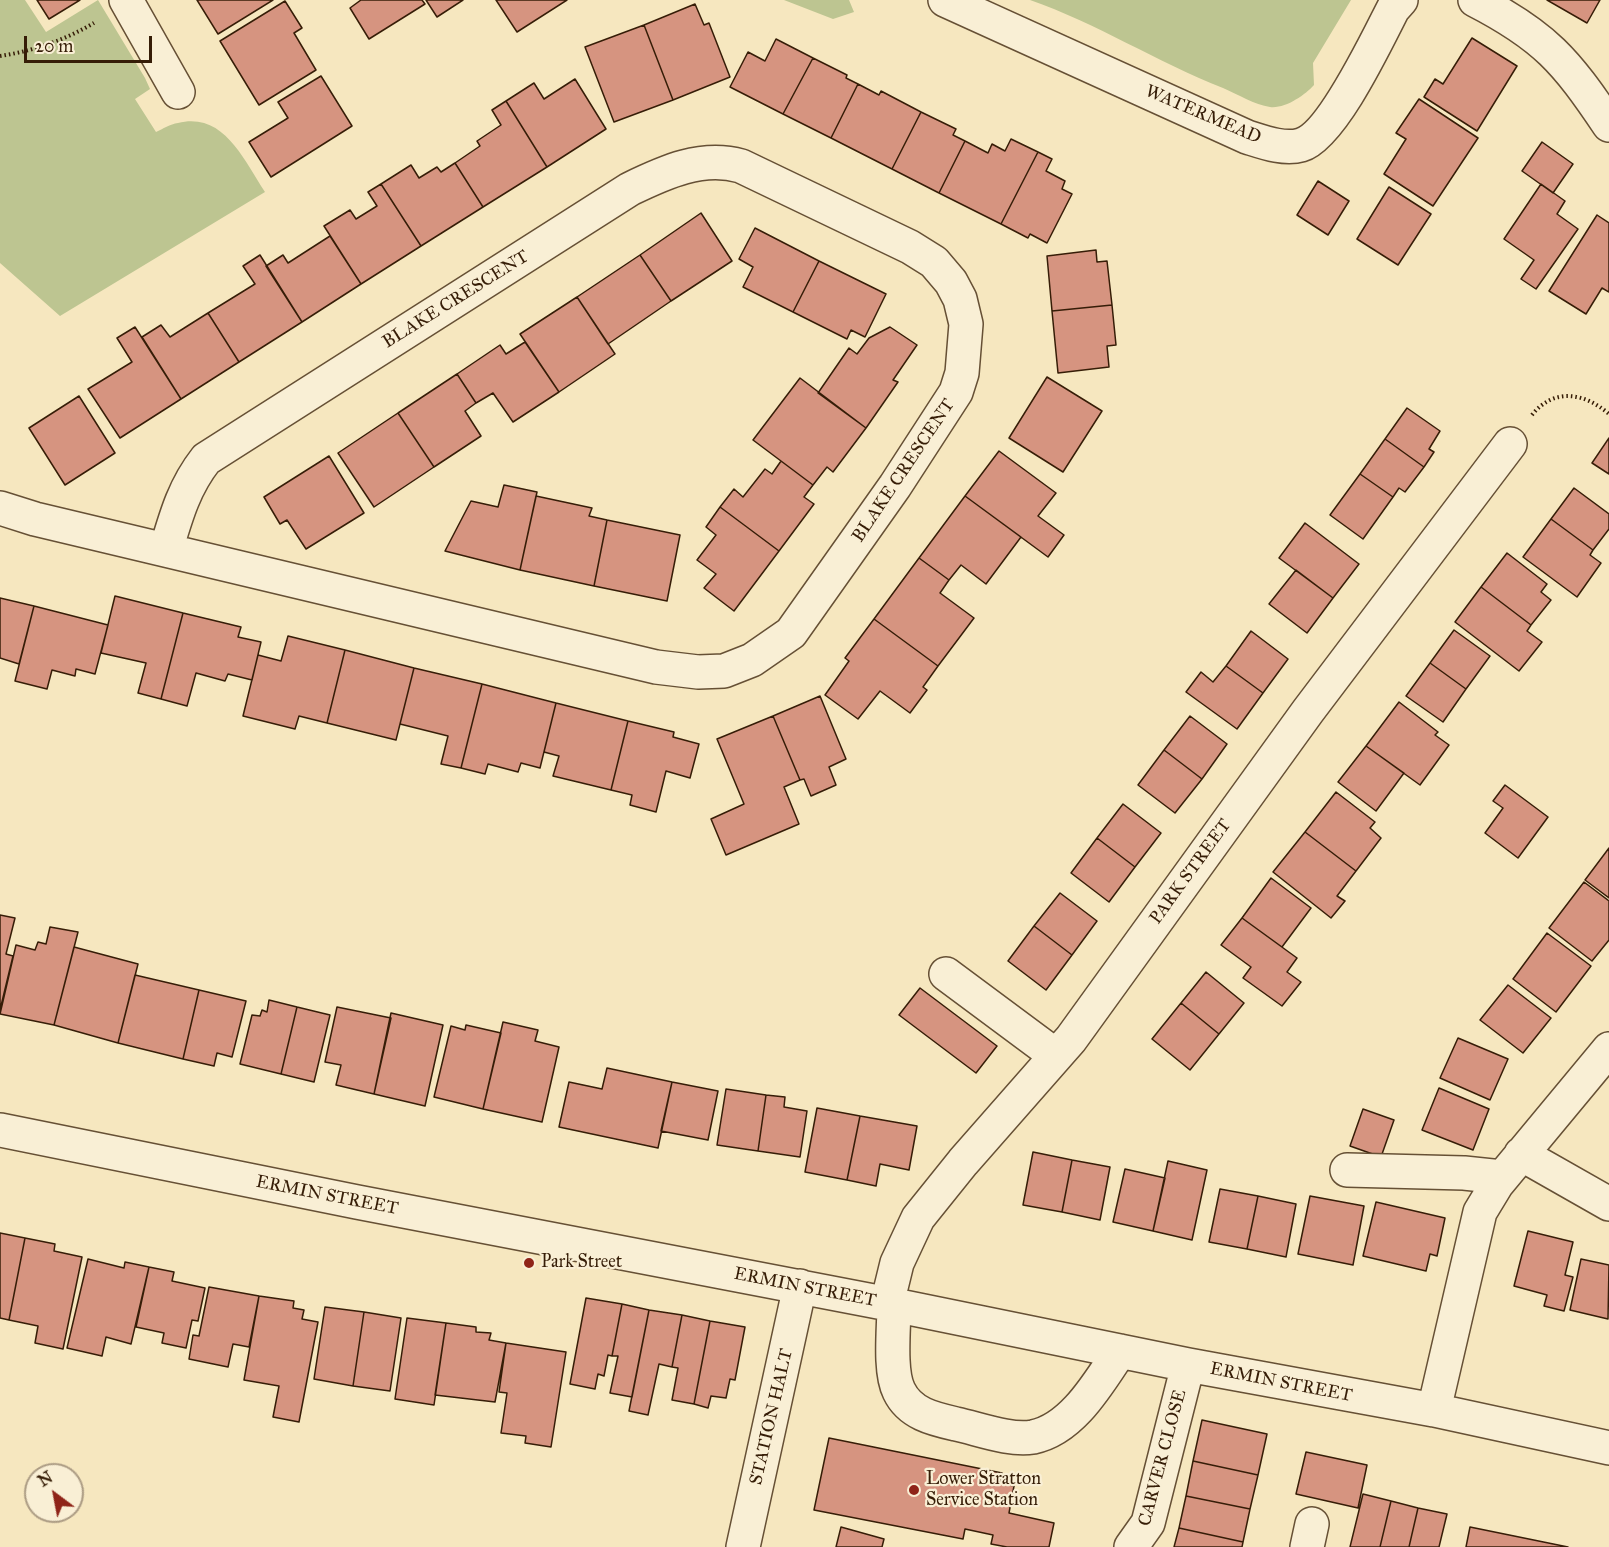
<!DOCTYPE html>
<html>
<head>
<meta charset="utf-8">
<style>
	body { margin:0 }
	#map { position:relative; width:1609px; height:1547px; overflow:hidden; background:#f6e7bf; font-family:"IM FELL Great Primer",serif }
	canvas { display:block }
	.north { position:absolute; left:24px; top:1463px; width:60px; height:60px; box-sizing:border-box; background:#f9efd5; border:2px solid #ab9b83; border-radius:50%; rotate:328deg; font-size:16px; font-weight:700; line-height:24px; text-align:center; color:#361d07 }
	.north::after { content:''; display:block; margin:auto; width:21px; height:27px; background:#8f2418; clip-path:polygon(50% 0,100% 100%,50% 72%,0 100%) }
	.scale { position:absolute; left:24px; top:36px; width:128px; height:27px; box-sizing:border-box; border:3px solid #361d07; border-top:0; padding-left:8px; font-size:18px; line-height:21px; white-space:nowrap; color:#361d07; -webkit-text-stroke:4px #f9efd5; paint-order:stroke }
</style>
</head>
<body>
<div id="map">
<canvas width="1609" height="1547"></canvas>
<div class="north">N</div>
<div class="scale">20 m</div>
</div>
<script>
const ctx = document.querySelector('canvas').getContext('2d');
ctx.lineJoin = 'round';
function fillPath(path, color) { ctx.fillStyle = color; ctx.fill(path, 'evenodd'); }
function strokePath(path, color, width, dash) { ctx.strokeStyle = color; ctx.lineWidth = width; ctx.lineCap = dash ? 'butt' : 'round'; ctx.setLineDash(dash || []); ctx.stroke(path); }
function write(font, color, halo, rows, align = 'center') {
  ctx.font = font + ' "IM FELL Great Primer",serif'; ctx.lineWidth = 4.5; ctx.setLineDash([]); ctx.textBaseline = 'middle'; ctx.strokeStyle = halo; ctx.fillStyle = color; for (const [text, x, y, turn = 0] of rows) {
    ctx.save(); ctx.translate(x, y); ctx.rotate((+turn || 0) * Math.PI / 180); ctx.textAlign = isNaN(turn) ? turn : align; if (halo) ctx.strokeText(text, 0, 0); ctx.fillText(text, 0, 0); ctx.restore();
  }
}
const green = new Path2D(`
	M0 0H25L46 32 98 0 145 78 150 89 135 99 156 132C163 129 170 124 178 123 224 112 243 159 265 192L60 316 0 263Z
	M784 0H849L854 12 833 19Z
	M1030 0H1351L1313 63 1314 85C1305 95 1285 109 1270 107 1255 105 1237 94 1223 88 1157 62 1096 23 1030 0Z`);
const building = new Path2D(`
	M37 0H80L49 19Z
	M197 0H273L218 34Z
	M361 0H422L425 4 369 39 350 8Z
	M426 0H463L437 17Z
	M496 0H567L517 32Z
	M1547 0H1600L1587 23Z
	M285 1 302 28 294 33 316 70 259 105 220 41Z
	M695 4 704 25 709 23 730 77 673 100 644 25Z
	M644 25 673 100 614 122 585 47Z
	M1472 38 1517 66 1477 131 1424 97 1435 79 1443 84Z
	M776 39 813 58 783 114 730 87 748 52 765 61Z
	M813 58 847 75 846 78 858 84 831 138 783 114Z
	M321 76 352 126 271 177 249 142 288 118 278 102Z
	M575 79 606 129 547 167 506 101 534 83 544 99Z
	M858 84 879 95 881 91 921 112 892 169 831 138Z
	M1419 99 1478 138 1433 206 1384 174 1406 139 1396 133Z
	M506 101 547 167 483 207 455 163 480 146 477 141 501 125 492 110Z
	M921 112 956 129 953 135 965 141 939 193 892 169Z
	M1011 139 1038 152 1001 224 939 193 965 141 988 153 992 144 1005 151Z
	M1542 142 1573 164 1553 193 1522 171Z
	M1038 152 1052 159 1046 171 1065 181 1062 189 1072 194 1047 243 1030 234 1028 238 1001 224Z
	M455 163 483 207 421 246 381 184 411 165 419 178 437 167 441 172Z
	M1318 181 1349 201 1328 235 1297 215Z
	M381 184 421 246 361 284 324 226 350 210 356 219 377 206 368 192Z
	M1541 184 1565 201 1557 214 1578 229 1536 289 1521 279 1534 260 1504 239Z
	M1389 187 1431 214 1398 265 1357 239Z
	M701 213 732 261 671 301 640 255Z
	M1597 215 1609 223V292L1602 288 1586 314 1549 291Z
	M755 228 819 261 793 312 743 287 753 267 739 259Z
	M330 236 361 284 302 322 266 266 283 255 288 263Z
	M1096 250 1097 262 1107 261 1112 305 1052 311 1047 256Z
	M260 255 302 322 239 362 208 313 255 284 243 266Z
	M640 255 671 301 608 344 577 297Z
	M819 261 886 294 865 337 851 330 847 339 793 312Z
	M577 297 615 354 559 392 520 334Z
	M1112 305 1116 345 1107 346 1109 367 1058 373 1052 311Z
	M208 313 239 362 181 399 142 337 161 325 170 337Z
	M135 327 181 399 120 438 88 389 132 362 117 338Z
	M890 327 917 345 893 380 898 382 866 428 818 393 849 348 857 354 869 338Z
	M525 342 559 392 513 422 493 393 476 403 457 374 500 345 506 354Z
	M457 374 476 403 465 411 481 436 434 467 398 413Z
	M1047 377 1102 411 1063 472 1009 438Z
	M800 378 866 428 833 472 827 467 813 485 753 440Z
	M79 396 115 453 65 485 29 428Z
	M1407 408 1440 431 1429 449 1434 452 1424 467 1385 439Z
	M398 413 434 467 374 507 338 453Z
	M1609 438V474L1592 463Z
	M1385 439 1424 467 1405 492 1399 488 1393 497 1360 474Z
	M999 451 1056 493 1038 516 1064 535 1048 557 965 496Z
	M329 456 364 513 306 549 287 520 280 524 264 497Z
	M781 461 813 485 804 497 814 504 779 551 720 507 734 489 743 497 765 469 772 474Z
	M1360 474 1393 497 1363 539 1330 515Z
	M504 485 537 492 520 570 445 551 471 501 498 507Z
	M1574 488 1609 514V529L1593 550 1551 519Z
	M536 496 592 508 589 516 607 520 594 586 520 570Z
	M965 496 1021 537 986 584 961 565 949 580 919 558Z
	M720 507 779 551 734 611 704 588 716 574 697 560 716 535 706 527Z
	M1551 519 1593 550 1590 555 1601 563 1577 597 1523 557Z
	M607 520 680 535 667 601 594 586Z
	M1305 523 1359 564 1333 598 1279 558Z
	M1507 553 1547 584 1541 592 1551 600 1531 625 1481 587Z
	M919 558 949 580 940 593 974 618 938 666 874 619Z
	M1296 570 1333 598 1307 633 1269 604Z
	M1481 587 1531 625 1527 631 1542 642 1519 671 1455 622Z
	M115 596 183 613 161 699 138 693 146 663 101 653Z
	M0 598 34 606 19 664 0 658Z
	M34 606 108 625 95 674 76 669 75 676 52 670 47 689 15 681Z
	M183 613 241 627 238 637 261 642 252 680 228 674 225 681 196 673 187 706 161 699Z
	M874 619 938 666 923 687 927 690 910 713 880 691 858 719 825 695 849 661 845 658Z
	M1454 630 1490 656 1466 689 1430 663Z
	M1251 631 1288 659 1263 693 1226 666Z
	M288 636 345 650 327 723 299 716 295 729 243 716 258 655 281 661Z
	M345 650 414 668 396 740 327 723Z
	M1430 663 1466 689 1443 722 1406 696Z
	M1226 666 1263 693 1237 729 1186 692 1201 672 1213 682Z
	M414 668 482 684 461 768 441 764 448 736 400 724Z
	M482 684 556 703 540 768 521 763 518 772 488 764 485 774 461 768Z
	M820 696 846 759 829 767 836 785 811 796 804 779 800 780 773 716Z
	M1399 702 1438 732 1435 735 1449 745 1420 785 1366 746Z
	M556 703 628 721 611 790 553 776 559 756 544 752Z
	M773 716 800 780 784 787 799 824 726 855 711 819 744 804 717 739Z
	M1190 716 1227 744 1202 779 1164 750Z
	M628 721 674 732 673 737 699 744 690 778 666 771 656 812 630 805 632 795 611 790Z
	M1366 746 1404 773 1376 811 1338 782Z
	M1164 750 1202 779 1175 813 1138 785Z
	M1505 785 1548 817 1518 858 1485 833 1503 808 1493 801Z
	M1336 792 1375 822 1370 828 1381 838 1356 871 1305 832Z
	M1123 804 1161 833 1135 867 1097 838Z
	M1305 832 1356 871 1337 896 1345 901 1331 918 1273 872Z
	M1097 838 1135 867 1109 902 1071 873Z
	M1609 848V898L1585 880Z
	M1271 878 1311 908 1282 947 1242 918Z
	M1584 882 1609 901V940L1592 961 1549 928Z
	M1060 893 1097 921 1072 955 1034 926Z
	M0 915 15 918 6 954 13 956 0 1010Z
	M1242 918 1297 958 1287 972 1301 982 1282 1006 1243 978 1251 967 1221 945Z
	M1034 926 1072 955 1046 990 1008 961Z
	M50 927 78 932 54 1025 0 1014 16 945 35 950 38 942 46 944Z
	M1547 933 1591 966 1556 1012 1513 979Z
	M74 947 138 964 118 1043 54 1025Z
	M1206 972 1244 1003 1219 1034 1181 1003Z
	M135 975 199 990 183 1059 118 1043Z
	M1508 985 1551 1018 1523 1053 1480 1020Z
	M920 988 997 1046 976 1073 899 1015Z
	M199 990 246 1001 232 1057 217 1053 214 1066 183 1059Z
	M269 1000 297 1007 281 1074 240 1064 252 1015 260 1016 262 1010 267 1012Z
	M1181 1003 1219 1034 1190 1070 1152 1039Z
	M297 1007 330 1015 314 1082 281 1074Z
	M337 1007 391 1018 374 1094 336 1085 341 1065 325 1062Z
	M391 1013 443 1025 425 1106 374 1094Z
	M503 1022 538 1030 535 1041 559 1047 542 1122 483 1109Z
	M466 1025 501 1033 483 1109 434 1097 451 1026 465 1030Z
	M1458 1038 1508 1059 1490 1100 1440 1078Z
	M607 1068 672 1082 658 1148 559 1127 569 1082 602 1089Z
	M672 1082 718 1091 708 1140 661 1131Z
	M1439 1088 1489 1109 1473 1150 1422 1130Z
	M726 1089 766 1095 758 1151 717 1145Z
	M766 1095 785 1097 784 1107 807 1111 800 1157 758 1151Z
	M817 1108 860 1116 847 1180 805 1172Z
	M1363 1109 1394 1120 1381 1157 1350 1146Z
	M860 1116 917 1126 909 1170 880 1164 876 1186 847 1180Z
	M1033 1152 1072 1160 1062 1212 1023 1205Z
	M1072 1160 1110 1167 1100 1220 1062 1212Z
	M1168 1161 1207 1170 1192 1240 1153 1231Z
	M1125 1169 1165 1178 1153 1231 1113 1222Z
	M1220 1189 1258 1196 1247 1249 1209 1242Z
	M1258 1196 1296 1204 1286 1257 1247 1249Z
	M1310 1196 1364 1206 1353 1265 1298 1254Z
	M1376 1202 1445 1218 1437 1256 1430 1254 1426 1271 1363 1256Z
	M1528 1231 1573 1242 1565 1275 1573 1277 1564 1311 1544 1306 1547 1295 1514 1286Z
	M0 1233 25 1238 9 1320 0 1318Z
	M25 1238 55 1244 54 1251 82 1257 63 1349 35 1343 38 1326 9 1320Z
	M88 1259 124 1268 125 1262 149 1267 131 1344 106 1337 102 1356 67 1348Z
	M1581 1259 1609 1265 1608 1319 1570 1310Z
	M149 1267 174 1272 172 1281 205 1288 198 1321 192 1320 186 1348 162 1343 164 1333 136 1327Z
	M209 1287 259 1296 249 1347 233 1344 228 1367 189 1359 193 1335 199 1336Z
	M259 1296 294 1301 293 1308 304 1310 302 1319 318 1322 299 1422 273 1417 279 1386 244 1380Z
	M586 1298 622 1304 612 1356 608 1355 604 1376 598 1374 595 1389 570 1384Z
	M622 1304 649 1310 632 1397 610 1393 618 1356H612Z
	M325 1307 364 1312 353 1386 314 1379Z
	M649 1310 682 1315 672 1367 659 1364 648 1415 629 1411Z
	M364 1312 401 1318 390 1391 353 1386Z
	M682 1315 710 1321 694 1404 672 1400 678 1368 672 1367Z
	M407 1318 446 1323 434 1405 395 1399Z
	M710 1321 745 1327 735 1380 730 1379 726 1398 711 1396 708 1408 694 1404Z
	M446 1323 476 1327V1332L491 1333 489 1340 506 1343 495 1402 435 1395Z
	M506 1343 566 1352 551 1447 525 1443 526 1436 501 1433 507 1393 499 1392Z
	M1202 1420 1267 1434 1258 1475 1193 1461Z
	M829 1438 1002 1473 1000 1483 1014 1486 1009 1513 1054 1523 1049 1547H1007L991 1544 993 1535 965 1529 963 1539 814 1510Z
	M1306 1452 1367 1465 1358 1508 1296 1494Z
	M1193 1461 1258 1475 1250 1509 1186 1496Z
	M1363 1494 1391 1501 1380 1547H1350Z
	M1186 1496 1250 1509 1243 1542 1179 1528Z
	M1391 1501 1418 1508 1409 1547H1380Z
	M1418 1508 1447 1514 1439 1547H1409Z
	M841 1527 884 1539 882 1547H836Z
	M1470 1527 1568 1547H1466Z
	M1179 1528 1243 1542 1242 1547H1174Z`);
const path = new Path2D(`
	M0 56C33 51 65 40 94 23
	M1532 415C1554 387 1585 393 1609 414`);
const minor = new Path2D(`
	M126 0 178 92
	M945 0 1247 137C1263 142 1284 150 1301 145 1332 136 1377 40 1393 9L1401 0
	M1475 0C1545 36 1566 61 1609 125
	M0 508 35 519 656 667 698 672 724 671 752 660 791 633 895 486 956 392 962 373 966 324 960 299 951 282 934 262 910 247 741 166C702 155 665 172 630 189L206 459C184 487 176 516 166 550
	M946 974 1055 1055
	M0 1130 357 1202 894 1305 1188 1365 1434 1410 1609 1448
	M1521 1154 1609 1204
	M1347 1170 1464 1173 1502 1177
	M887 1304 897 1263 918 1218 963 1162 1071 1039 1308 711 1510 444
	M894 1305C894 1328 889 1371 899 1391 910 1414 934 1419 956 1424 979 1429 1010 1441 1033 1437 1073 1429 1099 1382 1120 1351
	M1434 1410 1480 1212 1497 1184 1609 1049
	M743 1547 800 1286
	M1131 1547 1148 1523 1188 1365
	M1307 1547 1312 1524`);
const markers = [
	[529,1263,6,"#8f2418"],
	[914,1490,6,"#8f2418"]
];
const streetNames = [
	["WATERMEAD",1203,115,23],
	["BLAKE CRESCENT",456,300,-32],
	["BLAKE CRESCENT",904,471,-56],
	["PARK STREET",1191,872,-54],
	["ERMIN STREET",327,1196,11],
	["ERMIN STREET",805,1288,11],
	["ERMIN STREET",1281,1383,11],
	["STATION HALT",772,1417,-77],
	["CARVER CLOSE",1163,1458,-75]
];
const poiNames = [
	["Park Street",541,1263],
	["Lower Stratton",926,1480],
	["Service Station",926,1501]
];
fillPath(green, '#bdc591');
fillPath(building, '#d69480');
strokePath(building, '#361d07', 1.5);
strokePath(minor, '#665035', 36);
strokePath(path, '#361d07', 4, [1.5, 3]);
strokePath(minor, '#f9efd5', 33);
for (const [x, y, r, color] of markers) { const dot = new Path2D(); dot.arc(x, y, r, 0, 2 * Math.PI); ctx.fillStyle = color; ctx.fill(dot); strokePath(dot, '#f9efd5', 2); }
write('18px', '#361d07', '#f9efd5', streetNames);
write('18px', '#361d07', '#f9efd5', poiNames, 'left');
</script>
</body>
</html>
